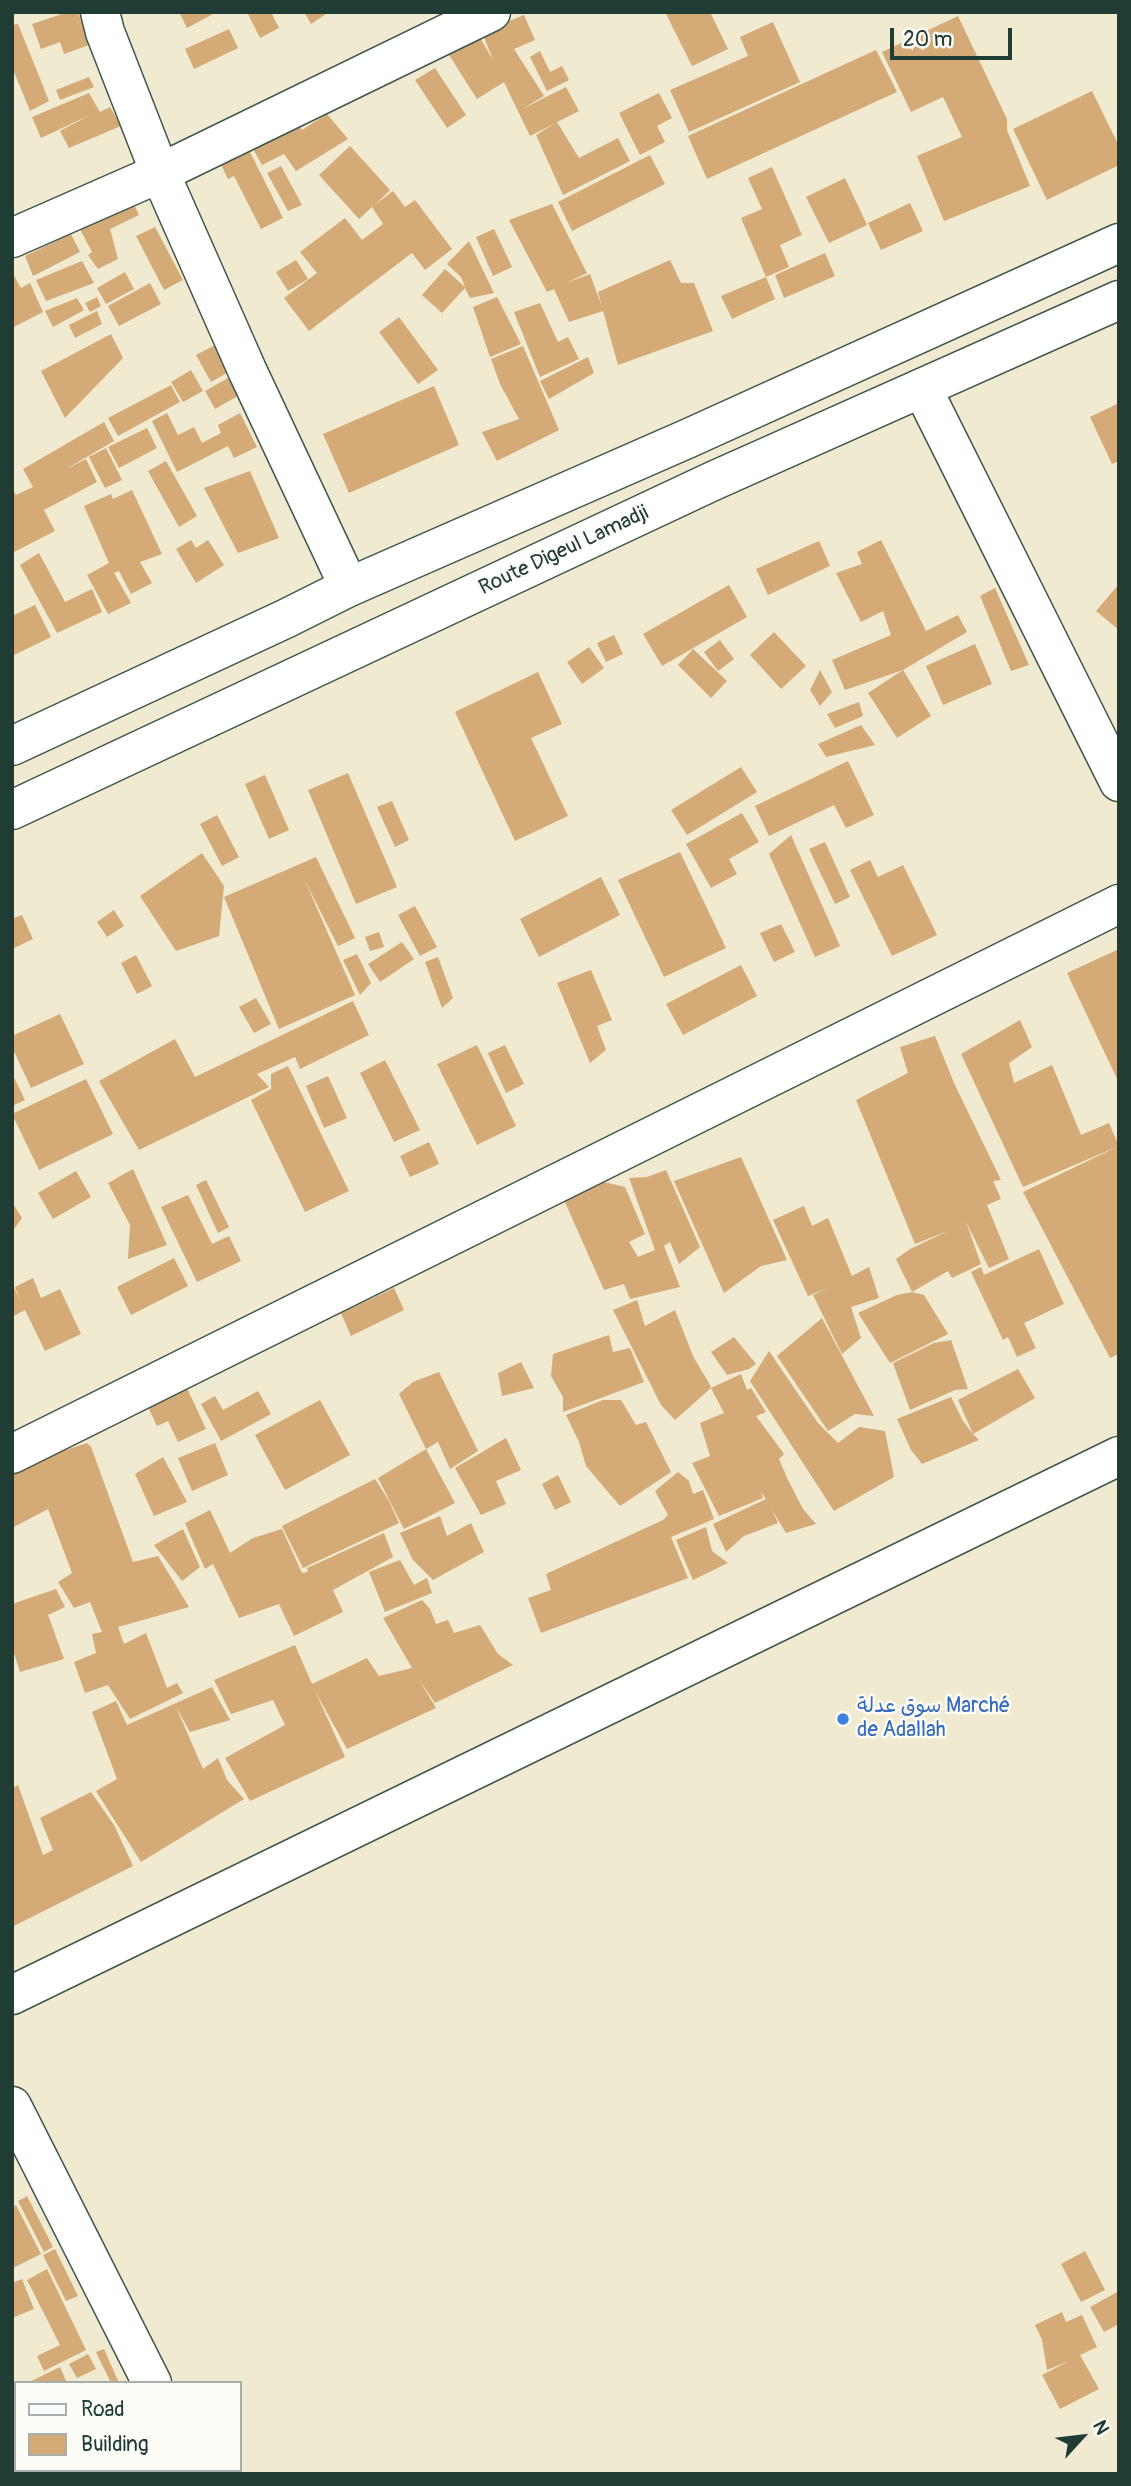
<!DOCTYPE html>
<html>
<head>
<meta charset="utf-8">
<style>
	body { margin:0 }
	#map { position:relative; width:1131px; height:2486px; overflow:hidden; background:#efead0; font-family:Pangolin,sans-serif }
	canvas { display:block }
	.frame { position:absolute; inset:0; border:14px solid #1f3d34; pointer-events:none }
	.legend { position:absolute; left:14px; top:2381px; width:228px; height:91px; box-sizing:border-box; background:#fdfcf7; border:2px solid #a4b0a9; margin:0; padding:9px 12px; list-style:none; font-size:21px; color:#1f3d34 }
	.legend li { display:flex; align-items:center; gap:14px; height:35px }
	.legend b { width:35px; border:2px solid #a4b0a9 }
	.north { position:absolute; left:1047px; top:2402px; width:70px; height:70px; -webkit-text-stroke:5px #fdfcf7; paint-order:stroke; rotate:63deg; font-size:19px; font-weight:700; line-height:28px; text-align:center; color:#1f3d34 }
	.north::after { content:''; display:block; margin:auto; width:24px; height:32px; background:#1f3d34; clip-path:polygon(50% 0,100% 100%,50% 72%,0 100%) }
	.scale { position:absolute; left:890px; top:28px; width:122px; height:32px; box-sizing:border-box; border:4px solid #1f3d34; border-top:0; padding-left:9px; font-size:21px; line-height:24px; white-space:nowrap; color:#1f3d34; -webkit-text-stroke:5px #fdfcf7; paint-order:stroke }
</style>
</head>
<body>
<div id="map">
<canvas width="1131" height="2486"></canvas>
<div class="frame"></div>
<ul class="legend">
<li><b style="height:9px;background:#fff"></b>Road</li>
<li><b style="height:19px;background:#d4ab77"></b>Building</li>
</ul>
<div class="north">N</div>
<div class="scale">20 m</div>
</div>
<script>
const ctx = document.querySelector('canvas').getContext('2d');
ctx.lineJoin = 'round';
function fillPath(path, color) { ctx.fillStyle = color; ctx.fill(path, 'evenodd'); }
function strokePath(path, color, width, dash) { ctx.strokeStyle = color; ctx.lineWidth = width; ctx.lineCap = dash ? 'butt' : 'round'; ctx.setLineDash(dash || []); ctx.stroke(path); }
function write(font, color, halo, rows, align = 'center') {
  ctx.font = font + ' Pangolin,"Playpen Sans Arabic",sans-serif'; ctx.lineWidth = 5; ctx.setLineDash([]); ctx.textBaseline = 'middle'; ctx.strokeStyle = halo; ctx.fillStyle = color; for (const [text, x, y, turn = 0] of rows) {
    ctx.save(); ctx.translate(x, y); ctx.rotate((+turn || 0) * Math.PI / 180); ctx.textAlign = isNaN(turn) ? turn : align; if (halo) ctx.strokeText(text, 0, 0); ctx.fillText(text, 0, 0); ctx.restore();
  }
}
const building = new Path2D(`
	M68 12H78L89 45 64 54 60 42 41 49 32 24Z
	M179 12H217L187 28Z
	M247 12H271L279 28 260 38Z
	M304 12H329L311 24Z
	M665 12H710L728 49 692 66Z
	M524 15 535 40 514 49 544 96 522 109 566 87 579 111 530 136 504 82 477 99 449 55 479 36 493 60 482 32Z
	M958 16 1007 119V130L1030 186 944 221 917 156 962 137 943 97 911 112 882 52Z
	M773 22 800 82 689 132 670 90 748 56 740 37Z
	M18 24 49 101 30 111 12 67V25Z
	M229 29 238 48 194 69 185 49Z
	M876 50 897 92 707 179 688 136Z
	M540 51 550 72 562 66 569 80 547 91 530 57Z
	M435 68 466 115 447 128 415 80Z
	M89 77 94 87 60 100 56 90Z
	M1092 91 1119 146V165L1047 200 1013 129Z
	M89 93 100 112 110 107 121 126 69 148 60 131 90 115 41 138 32 117Z
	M659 93 672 118 657 126 665 142 640 155 619 113Z
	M290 110 302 130 327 114 348 139 296 171 284 154 262 165 244 133Z
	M557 122 579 158 618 138 630 161 563 195 536 135Z
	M246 144 283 218 261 229 234 176 228 179 218 158Z
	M350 146 390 190 375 205 393 191 405 207 415 200 452 249 425 270 412 253 309 331 284 298 317 273 300 252 345 218 362 240 383 224 372 207 359 219 319 175Z
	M650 155 665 184 572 231 558 202Z
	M281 166 302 205 288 211 267 173Z
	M772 167 802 235 780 245 789 267 766 277 775 299 732 319 721 296 766 277 741 218 762 209 748 178Z
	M845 178 867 225 829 243 806 197Z
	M128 191 139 215 110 229 118 259 98 269 88 255 92 252 73 216Z
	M910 203 923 231 881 250 868 223Z
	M552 204 587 273 566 283 590 274 602 307 598 292 670 260 681 283H694L713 331 618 365 603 311 569 322 554 289 547 292 509 220Z
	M155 227 183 280 164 290 136 236Z
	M494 229 512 267 493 276 476 237Z
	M71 234 80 252 33 276 25 256Z
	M469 241 494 293 470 298 465 288 442 313 422 295 445 269 465 287 461 277 447 264Z
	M825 253 835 276 784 298 775 275Z
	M296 260 308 279 288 291 276 272Z
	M82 261 94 283 46 301 36 280Z
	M12 272 21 288 30 283 43 312 12 328Z
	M125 272 134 289 106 304 97 288Z
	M150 283 161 304 119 326 108 306Z
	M97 297 101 306 90 312 85 303Z
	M497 297 521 344 490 357 473 307Z
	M77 298 84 310 53 327 45 311Z
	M540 303 558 342 568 337 579 359 540 377 514 312Z
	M97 311 102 324 75 338 69 325Z
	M399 317 438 370 418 384 379 332Z
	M111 334 123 358 65 418 41 371Z
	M225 340 239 366 211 382 196 355Z
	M523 346 559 430 497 461 482 432 519 419 500 384 491 359Z
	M588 357 594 373 549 399 540 381Z
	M191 370 203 391 183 402 171 382Z
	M228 378 238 396 215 409 205 391Z
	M171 385 180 402 118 436 108 418Z
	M434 386 459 445 349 493 323 434Z
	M1119 403V461L1112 464 1090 417Z
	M167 413 178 435 194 427 202 443 221 433 218 425 240 413 257 447 234 458 228 446 177 472 152 421Z
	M104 422 114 441 66 469 86 459 97 482 44 510 55 531 14 552 12 487 16 495 33 487 23 469Z
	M147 428 157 448 119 468 108 447Z
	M106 448 122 480 105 488 89 457Z
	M166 461 197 516 179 527 148 471Z
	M250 471 279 538 238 553 204 488Z
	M132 490 162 554 140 562 152 583 131 594 119 571 114 573 131 603 108 614 87 575 109 563 84 506 111 494 113 499Z
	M191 540 196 548 208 540 224 565 196 583 176 549Z
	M881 540 926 631 958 615 967 632 903 670 931 716 897 738 868 693 903 670 845 690 832 660 891 635 883 611 861 622 836 573 862 564 857 552Z
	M819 541 830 566 768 595 756 569Z
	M39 553 65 602 92 589 102 612 57 633 20 565Z
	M1119 584V630L1096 611Z
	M729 585 747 617 662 666 643 634Z
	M995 588 1029 665 1011 671 980 596Z
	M35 605 51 637 12 656V616Z
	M774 632 806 666 781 689 750 655Z
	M614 635 623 654 606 662 597 643Z
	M720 640 734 659 718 671 704 652Z
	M975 644 992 684 943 705 926 666Z
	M589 647 604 668 582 684 567 662Z
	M693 649 727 681 711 698 678 665Z
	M820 670 832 692 820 706 810 690Z
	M538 672 562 724 531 738 568 816 515 841 455 712Z
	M859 702 863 716 835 728 827 714Z
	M861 725 875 745 826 757 818 744Z
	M848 761 874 815 846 828 834 805 769 836 755 806Z
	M741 767 757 792 687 835 671 810Z
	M348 773 397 887 356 904 308 790Z
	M265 775 289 830 269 839 245 784Z
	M392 801 409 840 395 847 377 807Z
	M742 813 759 842 729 859 737 874 711 888 686 844Z
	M217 815 239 857 222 866 200 824Z
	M791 835 840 946 815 957 769 854Z
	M825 842 850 897 835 904 809 849Z
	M680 852 726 948 664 977 618 880Z
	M202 853 224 886 219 936 176 951 140 896Z
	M316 857 355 938 338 946 305 881 355 995 279 1029 224 897Z
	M870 860 878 877 903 865 937 935 892 956 850 870Z
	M601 877 620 915 539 957 520 919Z
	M415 906 437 947 420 956 398 915Z
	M114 910 124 926 107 937 97 922Z
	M22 915 33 939 12 949V919Z
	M781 924 795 952 774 962 760 933Z
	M379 932 384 947 370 951 365 937Z
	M402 942 414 959 380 982 368 964Z
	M1119 949 1117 992 1119 1083 1067 973Z
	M357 954 371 983 360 995 343 960Z
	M136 955 152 986 137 994 121 963Z
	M438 957 453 998 442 1008 425 962Z
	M741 965 757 996 683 1035 666 1004Z
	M591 970 612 1020 597 1026 606 1050 590 1063 557 983Z
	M256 998 271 1024 254 1033 239 1007Z
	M353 1001 369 1035 300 1069 295 1057 257 1074 269 1087 139 1150 99 1081 175 1039 195 1077Z
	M60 1014 84 1064 31 1088 12 1047V1036Z
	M1020 1020 1032 1047 1009 1063 1014 1083 1052 1065 1081 1135 1109 1123 1119 1146 1023 1187 961 1054Z
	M935 1036 954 1083 1001 1180 993 1181 1001 1199 987 1205 1009 1259 989 1268 966 1222 981 1264 952 1278 948 1271 912 1292 896 1259 910 1249 948 1231 915 1244 856 1100 908 1073 900 1047Z
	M477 1045 516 1126 477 1145 437 1064Z
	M505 1045 524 1084 506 1093 488 1053Z
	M385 1060 420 1130 394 1142 360 1073Z
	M288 1066 349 1191 305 1212 251 1100 271 1089V1074Z
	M12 1073 25 1100 12 1106Z
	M328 1076 347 1118 324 1128 306 1086Z
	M86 1079 113 1134 39 1170 12 1114Z
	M429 1142 439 1164 410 1177 400 1156Z
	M1119 1146V1354L1110 1358 1023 1192Z
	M741 1157 787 1260 761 1266 724 1293 674 1181Z
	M133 1169 167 1245 128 1259 130 1225 108 1183Z
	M666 1170 700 1247 679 1264 670 1242 664 1246 680 1287 630 1299 624 1284 604 1290 564 1200 604 1182 625 1187 645 1234 629 1242 638 1257 655 1250 629 1178 647 1177Z
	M76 1171 91 1197 53 1219 38 1193Z
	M206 1180 229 1227 218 1233 196 1185Z
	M188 1195 212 1244 229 1236 241 1261 197 1282 161 1207Z
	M12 1202 22 1218 12 1232Z
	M804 1206 812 1226 828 1218 852 1276 869 1267 879 1298 851 1307 861 1338 842 1354 813 1295 827 1288 808 1296 773 1220Z
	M1039 1249 1064 1304 1024 1323 1036 1348 1017 1357 1008 1337 1003 1340 971 1272 981 1267 984 1275Z
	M174 1258 188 1286 131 1315 117 1287Z
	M33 1278 41 1298 60 1289 81 1334 45 1351 25 1310 12 1317V1284L20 1299 15 1287Z
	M394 1288 404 1310 351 1336 341 1313Z
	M912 1292 924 1295 948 1334 890 1363 858 1313 897 1295Z
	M637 1300 645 1326 675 1310 693 1356 710 1385 711 1388 675 1420 661 1405 613 1310Z
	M822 1318 874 1416 855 1414 828 1431 777 1356Z
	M609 1335 613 1352 630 1348 644 1382 563 1412V1397L551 1376 553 1354Z
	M734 1337 756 1364 749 1369 727 1375 711 1352Z
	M951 1340 968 1389 955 1390 910 1410 893 1363 934 1343Z
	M769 1351 818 1423 838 1443 859 1427 885 1431 894 1477 834 1511 750 1381Z
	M521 1362 534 1388 502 1396 498 1373Z
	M1018 1369 1035 1398 973 1434 979 1440 922 1464 911 1450 897 1419 951 1397 963 1421 973 1434 958 1400Z
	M439 1372 478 1451 450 1469 438 1442 426 1449 399 1394 413 1382Z
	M741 1374 747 1390 751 1388 766 1412 756 1416 784 1454 779 1459 788 1480 803 1509 816 1524 786 1533 772 1510 778 1523 744 1536 726 1552 713 1524 766 1499 761 1492 763 1498 719 1516 692 1463 710 1456 700 1423 724 1413 711 1388Z
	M186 1386 206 1429 178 1442 168 1421 157 1426 147 1405Z
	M258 1391 271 1414 221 1441 201 1404 215 1396 223 1410Z
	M320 1400 350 1455 285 1490 255 1435Z
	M603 1400H621L636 1425 646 1422 671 1472 620 1506 586 1466 579 1442 566 1415Z
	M506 1438 521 1470 496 1481 506 1504 481 1515 455 1468Z
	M87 1443 91 1447 133 1562 158 1556 189 1607 118 1627 124 1644 146 1633 167 1688 177 1683 183 1693 130 1719 108 1685 85 1693 74 1662 96 1653 92 1634 102 1632 90 1602 74 1608 58 1582 72 1573 48 1509 12 1528V1471L36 1460Z
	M215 1443 228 1475 192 1491 178 1458Z
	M426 1449 455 1503 404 1529 378 1478Z
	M163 1457 187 1502 154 1516 135 1474Z
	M678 1472 689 1481 693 1494 703 1490 714 1519 671 1537 688 1578 541 1633 528 1598 551 1590 546 1574 663 1520 668 1515 655 1491Z
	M558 1475 571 1502 555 1510 542 1484Z
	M375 1479 389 1501 399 1523 303 1568 282 1526Z
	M210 1510 230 1553 253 1538 282 1529 302 1573 308 1572 307 1568 384 1533 393 1557 333 1590 343 1612 294 1636 279 1604 239 1618 213 1564 205 1569 185 1523Z
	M440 1516 447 1536 471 1523 484 1552 433 1580 413 1560 400 1533Z
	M706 1527 712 1551 728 1563 693 1580 676 1540Z
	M183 1529 200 1567 182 1581 154 1545Z
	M400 1560 414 1585 427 1578 432 1593 385 1612 369 1572Z
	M56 1589 65 1607 48 1615 64 1659 20 1672 12 1647V1604Z
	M422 1600 430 1609 436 1624 448 1620 454 1633 480 1625 498 1654 513 1665 435 1703 418 1678 436 1708 347 1749 315 1691 345 1757 250 1801 225 1758 285 1725 273 1700 231 1714 214 1680 295 1645 312 1684 367 1658 379 1676 412 1668 383 1618Z
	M212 1687 230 1720 190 1732 176 1707 203 1769 218 1758 227 1780 244 1799 141 1862 96 1791 117 1779 92 1712 116 1701 127 1725Z
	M18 1785 43 1855 53 1850 40 1818 91 1792 114 1825 133 1866 12 1927V1788Z
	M27 2196 53 2247 44 2252 18 2201Z
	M16 2205 41 2254 13 2268 12 2207Z
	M55 2249 78 2296 66 2301 43 2255Z
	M1085 2251 1105 2290 1081 2302 1061 2264Z
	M47 2269 86 2350 44 2371 37 2356 60 2345 27 2280Z
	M22 2279 34 2309 12 2318V2283Z
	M1119 2291V2324L1104 2332 1090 2307Z
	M1062 2312 1066 2322 1082 2315 1097 2347 1080 2355 1099 2389 1060 2409 1042 2375 1069 2361 1047 2370 1042 2340 1035 2325Z
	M104 2349 119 2383H111L96 2352Z
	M88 2354 96 2369 77 2378 69 2364Z
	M60 2367 67 2383H27Z
	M16 2388V2429L12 2430V2390Z
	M16 2469V2470H95L88 2474H14L12 2470Z`);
const minor = new Path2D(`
	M100 12 105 32 160 173 247 370 349 587
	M12 238 160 173 491 12
	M922 388 1119 782
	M12 1454 1119 904
	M12 1995 1119 1456
	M12 2106 152 2383
	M196 2470 198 2474`);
const major = new Path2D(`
	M12 746 285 619 349 587 689 438 1119 243
	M12 810 713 481 1119 300`);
const markers = [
	[843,1719,7,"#3f7fe0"]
];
const streetNames = [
	["Route Digeul Lamadji",564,551,-25]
];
const shopNames = [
	["سوق عدلة Marché",857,1707],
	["de Adallah",857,1731]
];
fillPath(building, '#d4ab77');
strokePath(minor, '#3e574b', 41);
strokePath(major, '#3e574b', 41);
strokePath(minor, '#fff', 38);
strokePath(major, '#fff', 38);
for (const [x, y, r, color] of markers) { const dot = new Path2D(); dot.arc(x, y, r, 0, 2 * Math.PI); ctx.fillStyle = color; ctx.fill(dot); strokePath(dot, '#fdfcf7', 2.5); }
write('21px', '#1f3d34', '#fdfcf7', streetNames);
write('21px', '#366cbe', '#fdfcf7', shopNames, 'left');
</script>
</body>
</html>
